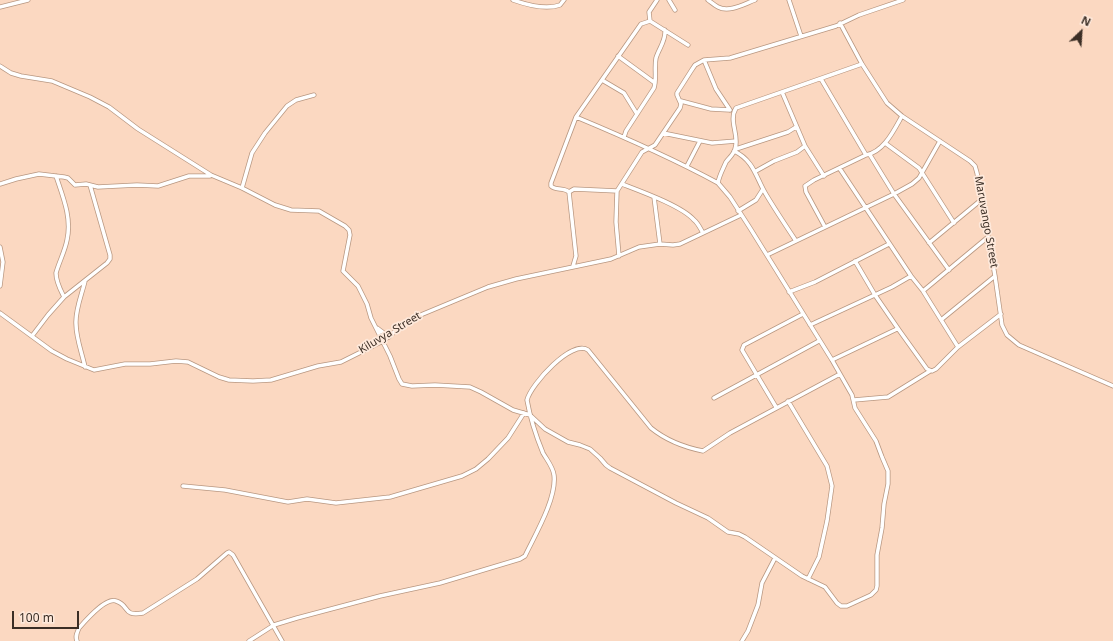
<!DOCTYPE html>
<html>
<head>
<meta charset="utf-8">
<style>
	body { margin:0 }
	#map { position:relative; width:1113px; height:641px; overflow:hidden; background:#fbd8c1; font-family:"Noto Sans",sans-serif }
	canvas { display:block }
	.north { position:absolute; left:1061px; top:12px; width:40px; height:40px; -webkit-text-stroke:3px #fee9db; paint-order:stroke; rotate:25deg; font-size:11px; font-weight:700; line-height:16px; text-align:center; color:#3b2e25 }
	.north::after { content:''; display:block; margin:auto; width:14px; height:18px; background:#3b2e25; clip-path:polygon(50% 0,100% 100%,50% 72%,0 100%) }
	.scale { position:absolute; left:12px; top:611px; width:67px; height:18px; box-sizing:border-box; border:2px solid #3b2e25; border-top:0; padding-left:5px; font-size:12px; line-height:14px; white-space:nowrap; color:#3b2e25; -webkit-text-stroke:3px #fee9db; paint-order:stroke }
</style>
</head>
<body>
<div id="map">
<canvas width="1113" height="641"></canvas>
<div class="north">N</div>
<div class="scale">100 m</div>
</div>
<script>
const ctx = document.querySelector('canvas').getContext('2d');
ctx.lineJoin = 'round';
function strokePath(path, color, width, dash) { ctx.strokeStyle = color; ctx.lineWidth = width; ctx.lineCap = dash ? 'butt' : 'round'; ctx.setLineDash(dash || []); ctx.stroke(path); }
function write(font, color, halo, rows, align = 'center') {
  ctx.font = font + ' "Noto Sans",sans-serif'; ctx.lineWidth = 3.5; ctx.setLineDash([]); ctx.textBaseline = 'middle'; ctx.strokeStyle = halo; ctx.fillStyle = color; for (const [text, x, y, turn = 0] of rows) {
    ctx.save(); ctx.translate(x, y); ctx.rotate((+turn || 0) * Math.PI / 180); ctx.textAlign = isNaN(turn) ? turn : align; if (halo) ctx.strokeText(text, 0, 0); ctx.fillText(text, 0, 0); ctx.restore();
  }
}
const minor = new Path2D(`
	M513 0C527 5 546 10 560 5L564 0
	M669 0 675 10
	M708 0C711 2 714 5 718 7 729 13 744 4 755 0
	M789 0 801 36
	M0 7 28 0
	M650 21 649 12 657 0
	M840 23 862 64 887 103 902 116 970 161 975 166 977 173 995 276 1002 325 1007 335 1019 345 1113 386
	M618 56 655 83
	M704 60 716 89 730 110
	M0 66 11 73 21 76 52 81 90 97 109 107 138 129 211 175 242 188 275 205 291 210 319 211 345 226 349 230 350 235 343 271 358 286 367 304 371 318 390 356 399 379 402 384 412 386 435 385 470 387 481 392 513 410 530 415 545 429 568 442 580 445 590 449 600 458 606 465 610 468 676 503 708 518 728 532 739 534 745 537 802 576 825 587 837 603 841 606H847L871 595 876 590 877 586V555L882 528 884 504 888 484V471L882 457 876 441 855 408 852 395 832 360 750 228 730 197 718 183C719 176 723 169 726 162 729 158 734 154 735 149 740 136 728 121 736 108L862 64
	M821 79 866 155
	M602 80 624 93 637 114
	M782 92 805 146 824 176
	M681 101 711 109 730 110
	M576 117C624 137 672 158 718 183
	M663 133 712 143 736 141
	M624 137 626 131 654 88C657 78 654 68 656 58 659 48 666 41 665 30
	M885 143 919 168 954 223
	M736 149 788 132 796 127
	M734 151C755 161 756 179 767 196 776 211 786 226 796 241
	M870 155 894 194 949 270
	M687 166 700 141
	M840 169 911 276 923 291 958 347
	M756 171 774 161 797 152 805 146
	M56 176C63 197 72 218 67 240 65 251 59 262 56 273 56 282 60 289 64 297
	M0 184 16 179 39 174 64 177 68 178 75 185 86 184 98 187 137 185 158 186 189 176H210
	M622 184C640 191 682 206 694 220 698 223 700 228 703 233
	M242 188 252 153 265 133 287 106 296 100 314 95
	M569 192 574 189 617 191
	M654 197 660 244
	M738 211 756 200 763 189
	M825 227 806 192 805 186 814 180 866 155C884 152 894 130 902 116
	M929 243 981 200
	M0 247 3 262 0 286
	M767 255 894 194 912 184 919 178 940 141
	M619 256 616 222 617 191 642 152 655 145 680 108 681 104 677 95V93L691 71 695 65 704 60 730 58 836 26 859 15 903 0
	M855 261 875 295 899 330
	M573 266 576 256 569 192C563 187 556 191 551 186V183L576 117 641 24 650 21 688 45
	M85 281C82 294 75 310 76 324 76 338 82 353 85 367
	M923 291 988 237
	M789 292 815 282 889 244
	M0 313 52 351 67 359 94 370 125 364H150L176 361 188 362 219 377 229 380 253 381 271 380 318 366 341 362 383 341 411 319 488 287 516 279 611 259 639 247 660 244 673 245 680 244 741 215
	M941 320 995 276
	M810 325 892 287 911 276
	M377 328 389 337
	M32 336 48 315 64 297 107 263 110 259V255L90 185
	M832 360 897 329 899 330 927 369 932 371 936 369 958 347 1001 314
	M714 398 819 341
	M854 400 888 397 930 371
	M788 401 827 466 832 486 827 521 819 557 808 579
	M776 407 742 350 744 345 803 314
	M183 486 225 490 288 502 307 499 336 503 390 497 462 476 476 469 488 459 508 438 524 413
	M77 641C75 636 77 633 79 628 86 620 106 597 116 601 130 605 122 617 143 613L197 579 227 553 229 552 233 555 282 641
	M249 641 274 625 297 618 380 596 440 583 520 559 525 556C535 535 557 498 554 475 553 467 547 460 543 453 536 436 530 417 527 400 531 384 572 339 588 350L651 428C667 441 683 447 703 451L730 433 840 374
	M742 641 748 631 758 605 762 583 775 558`);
const streetNames = [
	["Maruvango Street",986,222,80],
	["Kiluvya Street",390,333,-31]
];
strokePath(minor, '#b89781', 5);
strokePath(minor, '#fff', 3.5);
write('11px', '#3b2e25', '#fee9db', streetNames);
</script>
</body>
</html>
